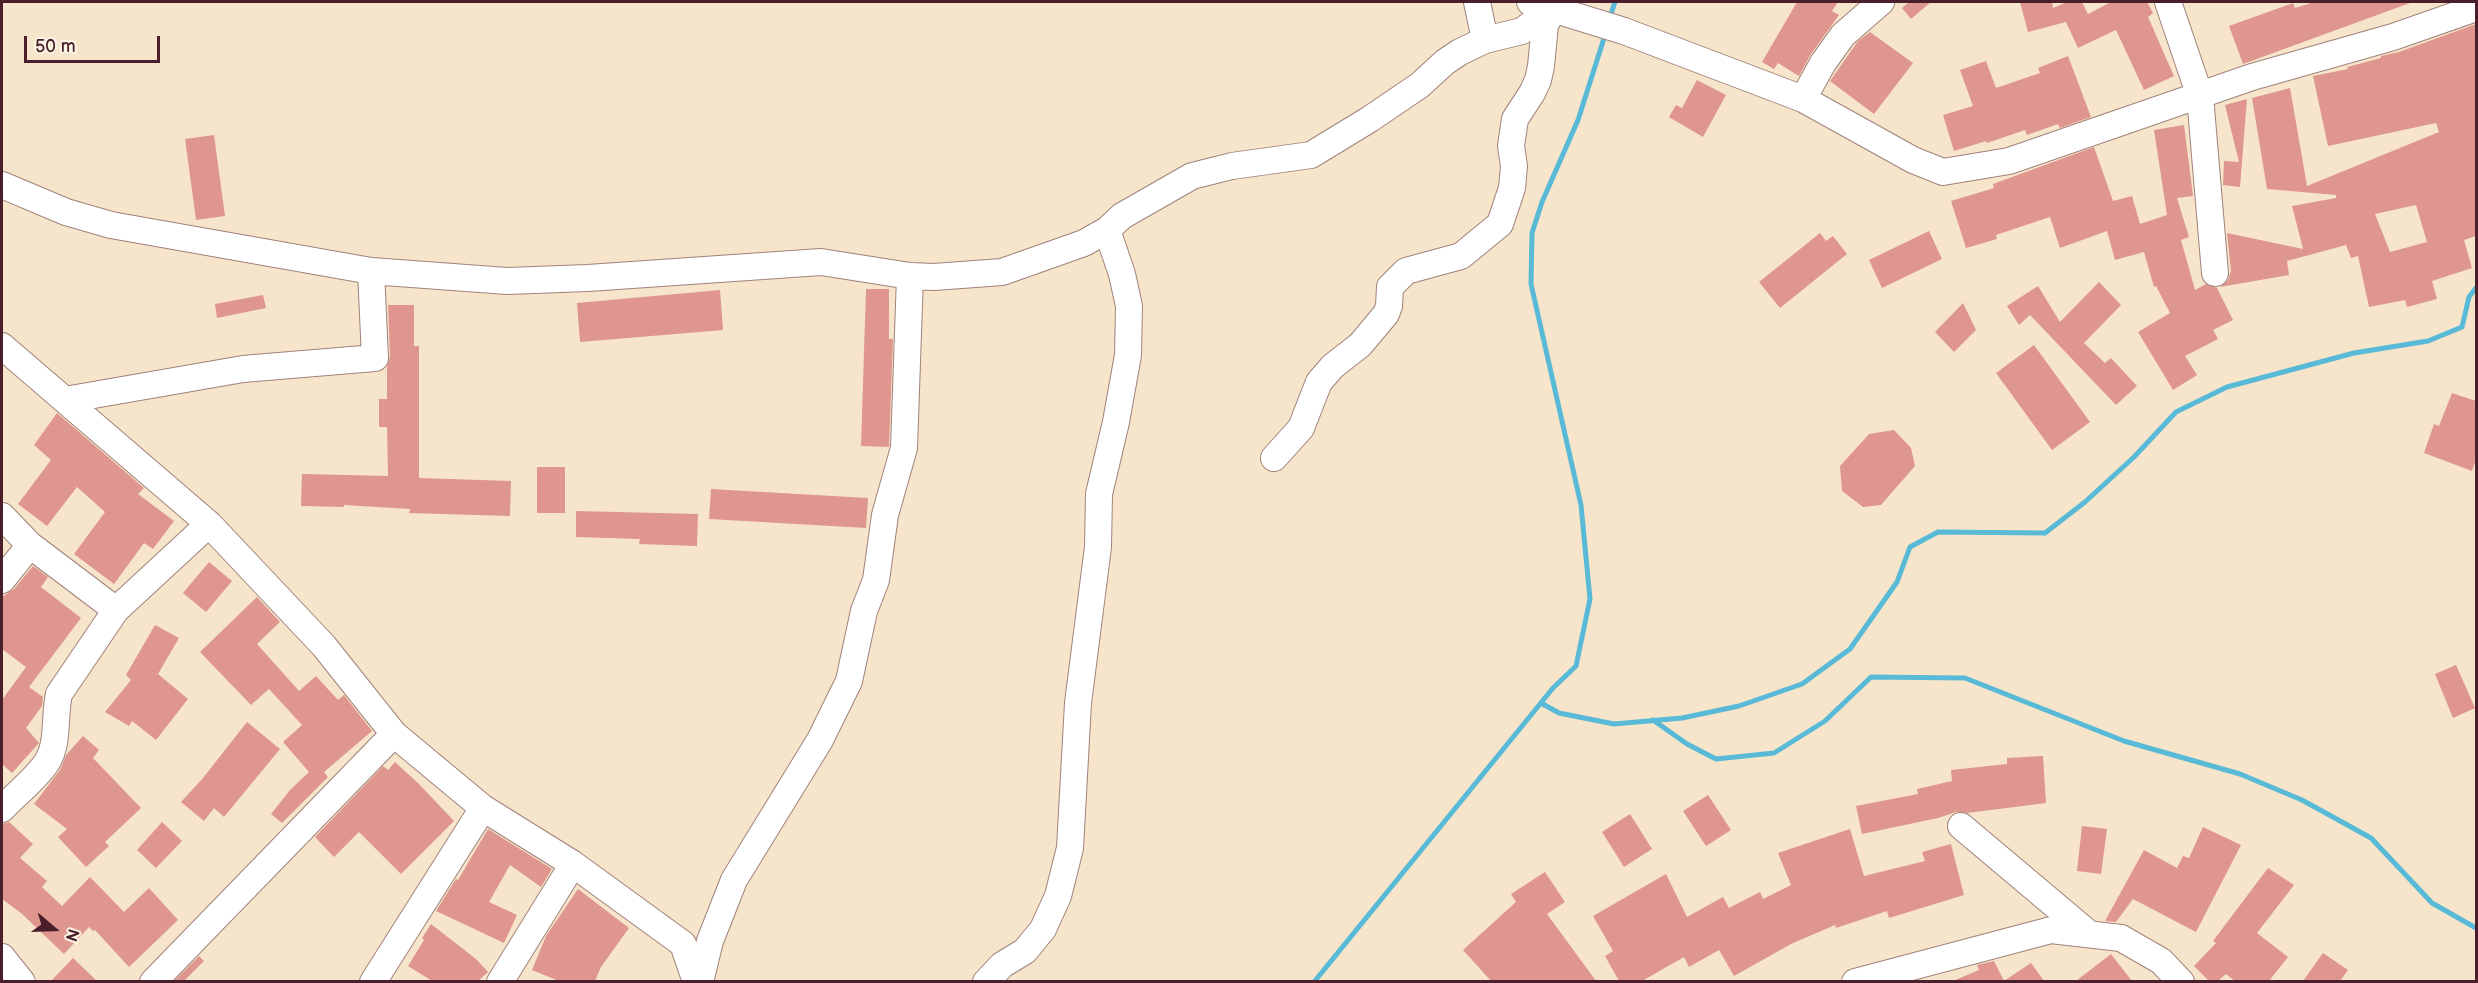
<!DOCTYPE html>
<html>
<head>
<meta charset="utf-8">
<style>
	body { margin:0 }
	#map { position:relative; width:2478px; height:983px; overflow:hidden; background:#f6e5cb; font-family:"Balsamiq Sans",sans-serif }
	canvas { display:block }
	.frame { position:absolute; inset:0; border:3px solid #4a1f2b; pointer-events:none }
	.north { position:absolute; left:24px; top:899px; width:60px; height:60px; -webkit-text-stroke:4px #fcf5e5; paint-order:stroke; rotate:109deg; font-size:16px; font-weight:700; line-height:24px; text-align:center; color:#4a1f2b }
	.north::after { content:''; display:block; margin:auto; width:21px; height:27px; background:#4a1f2b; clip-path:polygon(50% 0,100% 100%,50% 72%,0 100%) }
	.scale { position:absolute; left:24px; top:36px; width:136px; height:27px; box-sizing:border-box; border:3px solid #4a1f2b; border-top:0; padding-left:8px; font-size:18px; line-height:21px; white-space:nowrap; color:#4a1f2b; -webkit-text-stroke:4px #fcf5e5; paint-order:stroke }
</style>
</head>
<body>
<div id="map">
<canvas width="2478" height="983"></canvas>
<div class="frame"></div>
<div class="north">N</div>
<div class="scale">50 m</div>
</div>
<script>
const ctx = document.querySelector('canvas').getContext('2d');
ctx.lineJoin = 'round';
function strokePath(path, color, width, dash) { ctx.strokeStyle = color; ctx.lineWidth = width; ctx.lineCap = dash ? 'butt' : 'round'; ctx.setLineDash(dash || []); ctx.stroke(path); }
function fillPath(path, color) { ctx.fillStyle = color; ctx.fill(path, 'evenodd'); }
const stream = new Path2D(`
	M1609 20 1615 2
	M1541 703 1559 713 1614 724 1682 718 1739 706 1802 684 1850 649 1897 582 1910 547 1938 532 2045 533 2085 502 2134 457 2176 412 2227 387 2354 353 2428 341 2462 327 2469 297 2476 288
	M1653 720 1687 744 1716 759 1774 753 1825 721 1871 677 1965 678 2124 741 2240 774 2302 800 2371 838 2432 903 2476 928
	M1314 982 1553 688 1576 666 1590 599 1581 505 1531 284 1532 233 1542 202 1578 120 1606 32`);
const building = new Path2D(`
	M1797 2H1838L1832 11 1839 15 1811 54 1799 76 1778 63 1774 69 1762 62Z
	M1909 2H1931L1911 19 1902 8Z
	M2020 2H2052L2053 8 2067 2H2082L2088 14 2111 2H2147L2153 13 2148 17 2174 76 2144 90 2116 30 2078 48 2066 22 2028 32Z
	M2314 2H2410V3L2243 64 2229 26 2293 3 2295 8Z
	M2476 24V236L2464 240 2472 268 2432 281 2437 299 2407 307 2405 300 2369 307 2358 256 2351 258 2346 245 2287 261 2289 275 2220 287 2228 280 2231 271 2227 233 2303 249 2292 206 2336 198V195L2267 189 2252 98 2290 88 2307 186 2439 132 2436 123 2328 146 2313 76 2348 69 2347 67 2381 58V56L2399 52ZM2416 205 2427 242 2390 252 2375 214Z
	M1870 32 1913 63 1874 114 1830 81 1858 41Z
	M2068 56 2091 117 2060 128 2058 124 2027 135 2025 130 1987 143 1986 141 1954 151 1943 115 1973 106 1960 70 1986 61 1996 88 2040 73 2038 68Z
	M1697 80 1726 95 1703 137 1669 117 1676 105 1682 108Z
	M2247 99 2240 187 2223 185 2224 161 2239 162 2225 105Z
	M2184 125 2193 196 2177 198 2189 237 2181 240 2195 290 2206 284 2217 288 2233 320 2213 330 2218 339 2185 356 2197 375 2173 390 2138 332 2170 313 2156 286 2154 287 2144 252 2115 260 2107 231 2060 248 2050 217 1996 235 1997 239 1966 248 1951 201 1994 188 1993 184 2094 147 2113 201 2132 196 2140 224 2167 215 2154 130Z
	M214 135 225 216 196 220 185 139Z
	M1929 231 1942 259 1882 288 1869 260Z
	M1820 233 1826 241 1833 236 1847 254 1780 308 1759 282Z
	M2099 282 2121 305 2084 343 2105 363 2111 358 2137 386 2116 405 2030 315 2019 325 2007 306 2038 286 2060 322Z
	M866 289H889V339H893L889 447 861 446Z
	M720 290 723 330 580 342 577 303Z
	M263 295 266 308 217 318 215 304Z
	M1963 303 1976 330 1954 352 1935 332Z
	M388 305H414V346H419V478L511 481 510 516 409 513 410 509 344 505V507L301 506 302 474 388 476 387 427H379V399H387V366L390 357Z
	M2034 345 2090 422 2052 450 1996 373Z
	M2452 393 2476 401V459L2472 471 2424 453 2434 424 2439 426Z
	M57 413 144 488 138 494 174 521 153 549 144 543 114 584 74 554 105 512 77 487 47 526 18 504 51 460 34 445Z
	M1894 430 1911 448 1915 466 1881 505 1863 507 1842 491 1840 466 1869 434Z
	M537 467H565V513H537Z
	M711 489 868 498 866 528 709 519Z
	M576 511 698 514 697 546 639 544 640 539 576 537Z
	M209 562 232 581 206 612 183 593Z
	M33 566 48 577 41 587 81 618 29 687 43 697 42 706 26 728 39 743 12 773 2 764V700L26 667 2 649V597L14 589Z
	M257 597 280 622 257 644 299 691 316 676 338 700 344 695 372 731 324 772 328 777 282 823 271 814 290 790 309 772 283 742 302 725 269 689 251 705 200 652Z
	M155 625 179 638 158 674 188 699 156 740 132 721 129 726 105 712 131 680 126 675Z
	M2456 665 2475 708 2453 718 2435 674Z
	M247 722 280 749 224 817 214 808 204 821 181 802 203 778Z
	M83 736 99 750 93 758 141 808 105 842 109 846 86 867 58 837 67 829 34 804 60 770 66 755Z
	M2043 756 2046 803 1967 813 1956 812 1938 818 1862 834 1856 806 1918 794 1917 789 1952 781 1951 770 2007 764V758Z
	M395 762 418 783 454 821 401 874 359 832 334 857 315 837 383 766 388 770Z
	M1708 795 1731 830 1706 846 1683 811Z
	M1630 814 1652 849 1624 867 1602 832Z
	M9 822 33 844 20 858 47 881 42 887 62 906 90 877 124 912 149 888 178 920 129 967 95 930 93 931 89 927 64 954 21 913 2 899V824Z
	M162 822 182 841 156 868 137 850Z
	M2082 826 2107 829 2101 874 2077 871Z
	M2203 827 2241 845 2196 932 2133 899 2116 922 2105 921 2144 850 2177 868 2183 856 2189 858Z
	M488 829 552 869 541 887 510 865 489 902 517 915 504 943 436 911 456 879 458 880Z
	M1850 829 1864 876 1925 861 1922 852 1951 844 1964 895 1889 918 1887 911 1836 928 1835 925 1791 944 1734 976 1719 950 1689 967 1684 957 1642 981H1619L1605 956 1613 951 1593 916 1666 874 1687 917 1723 897 1729 908 1760 892 1763 899 1791 885 1778 853Z
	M2268 868 2294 885 2257 933 2288 957 2269 981H2235L2226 974 2218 981H2209L2194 966 2216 943 2213 941Z
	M1545 872 1565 902 1547 914 1596 981H1491L1463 950 1516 902 1511 894Z
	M578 889 629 928 601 967 595 981H559L532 970 546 936Z
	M431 924 476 959 488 972 478 981H432L408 966 424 940 422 938Z
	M2323 953 2348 970 2340 981H2303Z
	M2111 954 2132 981H2076Z
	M199 956 204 961 184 981H174Z
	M73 958 97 981H51Z
	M1994 961 2004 981 2031 963 2044 981H1953L1979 970 1977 965Z`);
const minor = new Path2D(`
	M1477 2 1485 40
	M1530 2 1624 31 1803 99 1913 160 1943 172 2009 161 2252 77 2393 37 2476 8
	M2168 2 2200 96 2215 273
	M1803 99 1823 63 1843 35 1881 2
	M2 185 66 212 111 225 371 271 507 281 588 278 821 262 910 276 934 277 1002 272 1084 243 1107 230 1122 216 1192 176 1232 166 1311 155 1370 119 1420 85 1445 62 1460 52 1485 40 1522 31 1540 17 1538 4
	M2 346 209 524 324 646 394 734 483 808 573 864 683 944 696 982
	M65 400 243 369 375 358 371 271
	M1274 458 1301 428 1319 382 1333 366 1360 345 1386 314 1389 306 1390 287 1406 271 1461 256 1500 224 1512 188 1514 166 1511 146 1515 119 1532 93 1538 80 1541 66 1545 25 1554 9
	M2 516 30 545 116 610
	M2 580 30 545
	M2 809C15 795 37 778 47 762 59 743 54 715 59 694L116 610 209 524
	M1961 826 2088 933
	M2 957 22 982
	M153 982 394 734
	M373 982 483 808
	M500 982 573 864
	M700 982 710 941 734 880 820 740 849 681 864 611 876 580 885 515 904 448 910 276
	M986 982 1002 965 1025 951 1043 929 1058 896 1070 848 1078 703 1098 547 1099 494 1116 422 1128 355 1129 306 1122 274 1107 230
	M1855 982 2051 930 2121 938 2161 961 2181 982`);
strokePath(stream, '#58bad7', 5);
fillPath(building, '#de968f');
strokePath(minor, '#a0827b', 28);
strokePath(minor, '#fff', 26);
</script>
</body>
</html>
